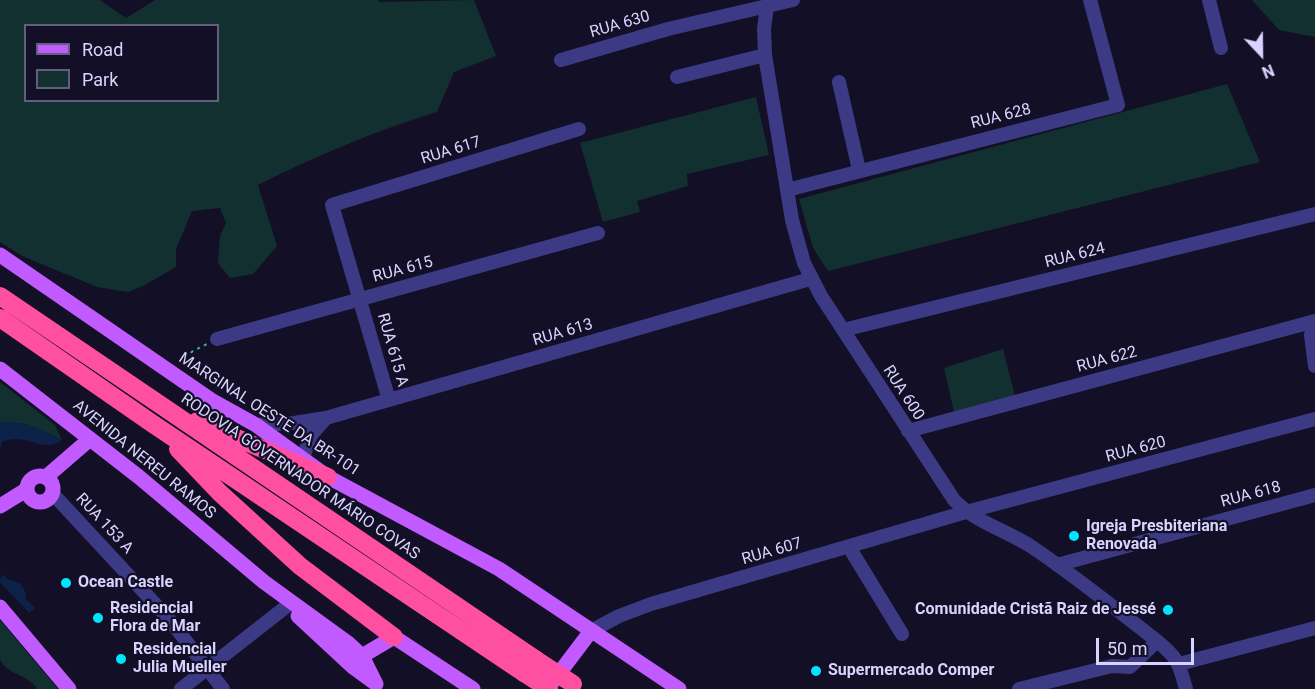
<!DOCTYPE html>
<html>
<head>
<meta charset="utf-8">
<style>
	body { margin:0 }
	#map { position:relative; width:1315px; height:689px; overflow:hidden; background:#130f26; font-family:Roboto,sans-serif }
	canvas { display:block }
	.legend { position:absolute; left:24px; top:24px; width:195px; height:78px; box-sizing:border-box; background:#130f26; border:2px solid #625e7d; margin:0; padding:8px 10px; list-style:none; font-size:18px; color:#d9d4ff }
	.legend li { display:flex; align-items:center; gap:12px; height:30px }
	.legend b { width:30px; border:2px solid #625e7d }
	.north { position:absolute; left:1231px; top:24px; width:60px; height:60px; -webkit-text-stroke:4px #130f26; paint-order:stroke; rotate:158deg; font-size:16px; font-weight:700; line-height:24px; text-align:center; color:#d9d4ff }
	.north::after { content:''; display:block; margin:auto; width:21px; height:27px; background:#d9d4ff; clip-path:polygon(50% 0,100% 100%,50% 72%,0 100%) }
	.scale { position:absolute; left:1096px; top:638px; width:98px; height:27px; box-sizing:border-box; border:3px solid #d9d4ff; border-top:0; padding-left:8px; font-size:18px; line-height:21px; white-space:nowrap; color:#d9d4ff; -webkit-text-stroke:4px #130f26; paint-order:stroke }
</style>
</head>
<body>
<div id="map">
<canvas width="1315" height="689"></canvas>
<ul class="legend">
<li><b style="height:8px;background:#c25bff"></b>Road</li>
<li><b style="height:16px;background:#12302f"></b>Park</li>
</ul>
<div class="north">N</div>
<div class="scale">50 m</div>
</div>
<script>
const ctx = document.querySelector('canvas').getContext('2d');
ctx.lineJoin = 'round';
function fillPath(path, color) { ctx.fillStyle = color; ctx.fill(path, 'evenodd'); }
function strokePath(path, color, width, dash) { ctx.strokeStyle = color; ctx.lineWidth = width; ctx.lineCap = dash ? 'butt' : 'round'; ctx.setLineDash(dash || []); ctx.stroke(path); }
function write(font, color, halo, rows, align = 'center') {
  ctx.font = font + ' Roboto,sans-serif'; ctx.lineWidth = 4.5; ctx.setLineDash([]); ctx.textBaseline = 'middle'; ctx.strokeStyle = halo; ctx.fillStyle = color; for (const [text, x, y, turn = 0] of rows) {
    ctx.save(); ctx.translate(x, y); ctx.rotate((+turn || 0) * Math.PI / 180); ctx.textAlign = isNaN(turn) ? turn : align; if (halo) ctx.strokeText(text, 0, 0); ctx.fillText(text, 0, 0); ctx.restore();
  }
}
const green = new Path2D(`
	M0 0H100L126 18 155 0H378L380 2 474 0 496 56 454 72 437 112C375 131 316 156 258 185L277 246 253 274 230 278 218 263 220 236 226 223 220 208 192 211 176 249V267L143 286 128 292 97 287 22 256 0 242ZM26 26H218V100H26Z
	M1252 0H1315V37L1279 30Z
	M1227 84 1260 162 828 271 813 248 799 199Z
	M756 97 769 155 687 174 688 186 637 201 640 212 603 222 580 143Z
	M1003 349 1015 396 954 412 944 368Z
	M0 382 55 425 62 440C43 430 21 419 0 423Z
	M0 620 58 689H37C30 675 6 675 0 659 0 649 0 631 0 620Z`);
const water = new Path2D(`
	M9 422C29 423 44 431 62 440 44 455 26 431 2 442L0 450V423Z
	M4 575 7 579 20 583 26 593 25 598 35 608 29 613 0 582V578Z`);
const path = new Path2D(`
	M179 362 193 351 207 344`);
const minor = new Path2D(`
	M1209 0 1221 48
	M767 6 764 29 765 55 792 220 804 263 821 296 954 500C975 522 1006 530 1032 547 1075 576 1116 609 1157 641 1178 658 1179 663 1186 689
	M561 60 668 29 793 0
	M677 77 765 55
	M839 82 859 170
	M787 190 1118 105 1090 0
	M1315 324 1311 335 1315 366
	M843 330 1315 214
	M217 339 598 233
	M389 400 332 205 579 129
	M256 425 294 423 326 418 810 279
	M908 431 1315 321
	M303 458 311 435 326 418
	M53 494 169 619 223 689
	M849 547 902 634
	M1057 565 1315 495
	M591 631 619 616 651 604 966 512 1315 419
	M1179 664 1315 628
	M181 689 287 606
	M1019 689 1112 666 1130 667 1157 641`);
const major = new Path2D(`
	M0 255 211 400 256 425 328 477 499 569 679 689
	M0 369 139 477 264 582 348 643 362 656 376 684
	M27 489a13 13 0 1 1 26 0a13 13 0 1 1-26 0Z
	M46 477 90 439
	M0 506 26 490
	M0 607 69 689
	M298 616 353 667 375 683
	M362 656 394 637 473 689
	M551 684 591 631`);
const highway = new Path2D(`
	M0 296 535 659
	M0 318 153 424 524 673
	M197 421 328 477
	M178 449 220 493 300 566 394 637`);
const highwayBridge = new Path2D(`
	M535 659 573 684
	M524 673 549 689`);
const markers = [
	[1074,536,6,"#00e5ff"],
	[66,583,6,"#00e5ff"],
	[1168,610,6,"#00e5ff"],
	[98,618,6,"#00e5ff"],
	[121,659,6,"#00e5ff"],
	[816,671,6,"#00e5ff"]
];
const streetNames = [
	["RUA 630",620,25,-16],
	["RUA 628",1001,117,-14],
	["RUA 617",451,151,-17],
	["RUA 624",1075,256,-14],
	["RUA 615",403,270,-15],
	["RUA 613",563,333,-16],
	["RUA 615 A",392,350,74],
	["RUA 622",1107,360,-15],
	["RUA 600",903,393,57],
	["MARGINAL OESTE DA BR-101",269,415,33],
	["RUA 620",1136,450,-15],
	["AVENIDA NEREU RAMOS",144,460,39],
	["RODOVIA GOVERNADOR MÁRIO COVAS",300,477,34],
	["RUA 618",1251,495,-15],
	["RUA 153 A",104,524,47],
	["RUA 607",772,552,-16]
];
const poiNames = [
	["Igreja Presbiteriana",1086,527],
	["Renovada",1086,545],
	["Ocean Castle",78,583],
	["Residencial",110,609],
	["Flora de Mar",110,627],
	["Comunidade Cristã Raiz de Jessé",1156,610,"right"],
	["Residencial",133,650],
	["Julia Mueller",133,668],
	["Supermercado Comper",828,671]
];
fillPath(green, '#12302f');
fillPath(water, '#0c2248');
strokePath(path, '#2fb8b0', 2, [3, 4.5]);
strokePath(minor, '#3d3a85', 14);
strokePath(major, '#c25bff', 15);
strokePath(highway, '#ff4fa3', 18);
strokePath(highwayBridge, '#ff4fa3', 18);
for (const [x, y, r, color] of markers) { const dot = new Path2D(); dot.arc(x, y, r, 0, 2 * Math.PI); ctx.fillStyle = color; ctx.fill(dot); strokePath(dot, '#130f26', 2); }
write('16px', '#d9d4ff', '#130f26', streetNames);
write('bold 16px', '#d9d4ff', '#130f26', poiNames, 'left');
</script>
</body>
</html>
